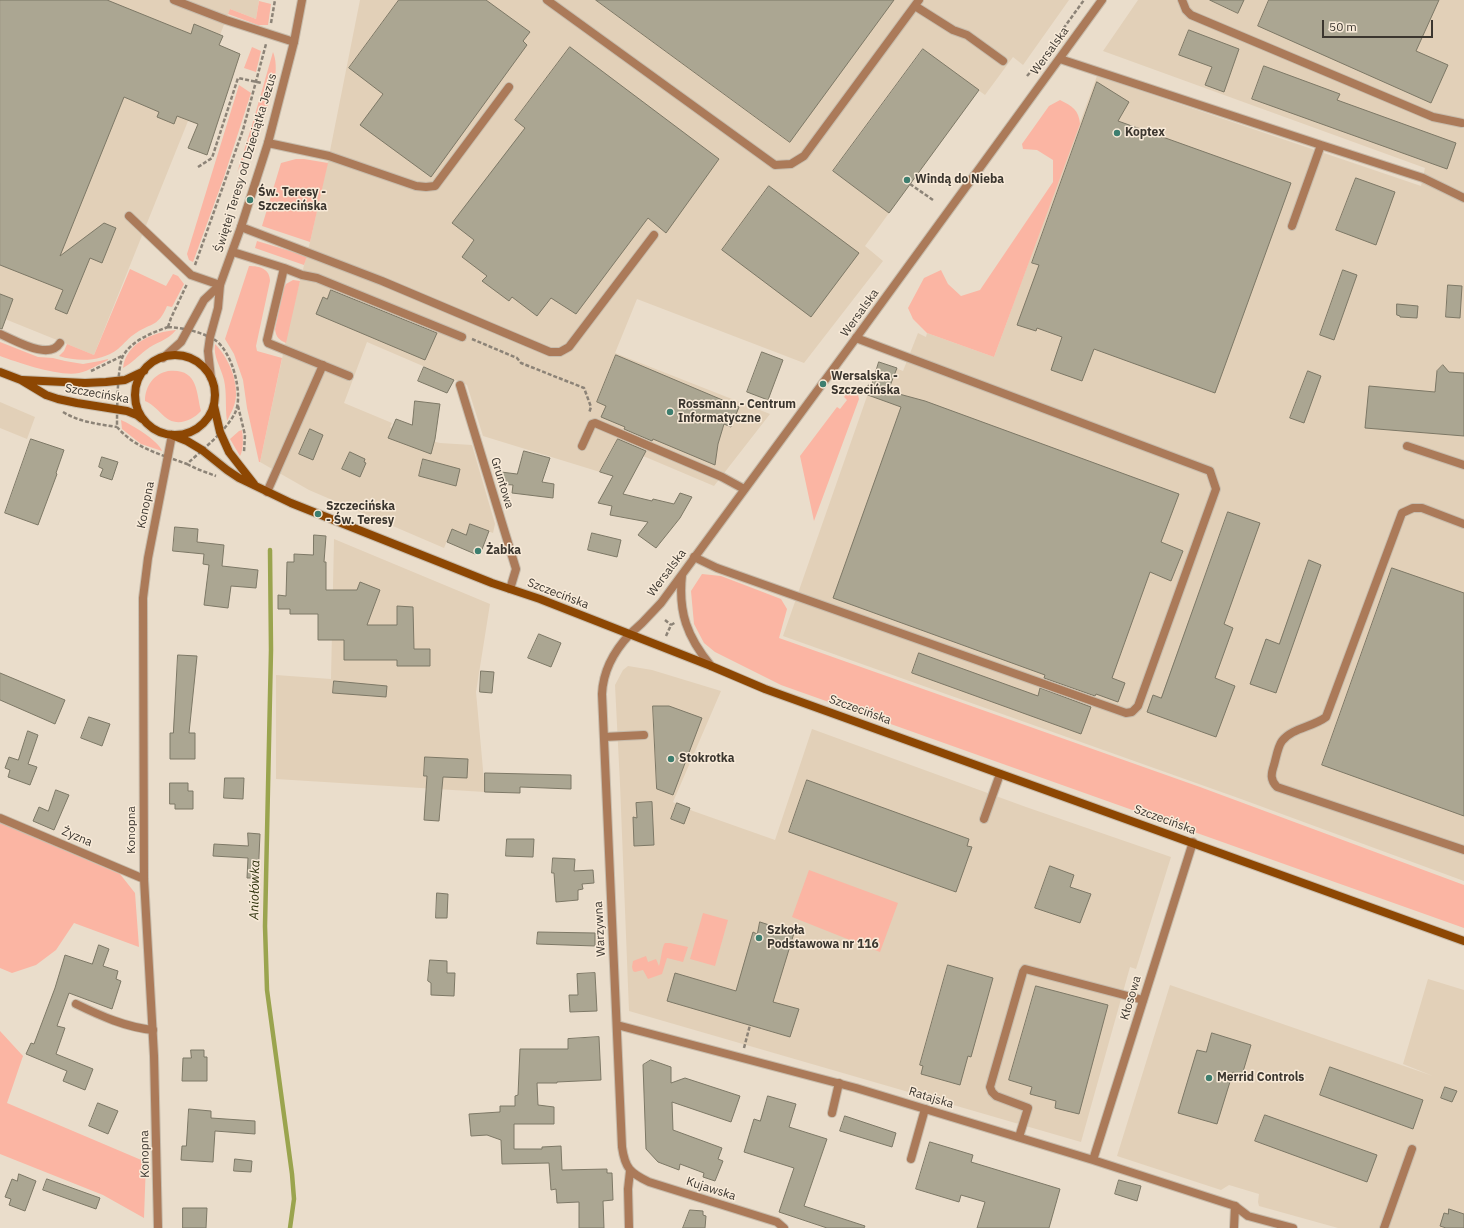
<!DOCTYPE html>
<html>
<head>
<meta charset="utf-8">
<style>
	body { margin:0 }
	#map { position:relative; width:1464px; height:1228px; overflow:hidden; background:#eaddcb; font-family:"IBM Plex Sans",sans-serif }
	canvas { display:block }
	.scale { position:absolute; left:1322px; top:20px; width:111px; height:18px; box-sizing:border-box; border:2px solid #3b362f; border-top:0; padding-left:5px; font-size:12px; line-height:14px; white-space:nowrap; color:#3b362f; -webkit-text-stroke:3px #f8ead8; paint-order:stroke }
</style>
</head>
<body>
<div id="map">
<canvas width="1464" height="1228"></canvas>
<div class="scale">50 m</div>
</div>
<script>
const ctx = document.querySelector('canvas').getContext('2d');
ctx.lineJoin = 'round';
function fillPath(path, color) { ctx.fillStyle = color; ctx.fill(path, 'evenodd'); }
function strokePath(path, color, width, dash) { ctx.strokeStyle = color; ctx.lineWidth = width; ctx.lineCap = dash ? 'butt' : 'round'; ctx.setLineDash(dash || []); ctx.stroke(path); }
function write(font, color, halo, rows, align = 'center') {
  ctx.font = font + ' "IBM Plex Sans",sans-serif'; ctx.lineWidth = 3; ctx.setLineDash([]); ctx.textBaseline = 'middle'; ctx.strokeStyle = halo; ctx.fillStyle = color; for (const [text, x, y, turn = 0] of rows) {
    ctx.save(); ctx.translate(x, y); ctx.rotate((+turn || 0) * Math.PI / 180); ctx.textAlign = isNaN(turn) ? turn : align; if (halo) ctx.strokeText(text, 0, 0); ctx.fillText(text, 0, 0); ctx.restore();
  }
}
const built = new Path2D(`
	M0 0H259L256 19 230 9 220 35 223 36 219 45 240 54 207 155 188 148 198 125 188 121 94 355 0 317Z
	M360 0H1069L1023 65 1013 57 985 95 922 49 833 171 889 213 865 246 883 261 804 363 637 299 615 353 770 414 714 486 629 450V451L614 445 600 472 483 436 467 385 367 342 344 403 392 423 390 427 415 437 440 443 472 445 495 524 493 533 470 524 466 535 452 529 444 548 309 490 260 462 292 312 310 242 329 156Z
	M1138 0H1464V881L1241 799 783 636 879 362 903 371 918 333 926 337 927 333 994 357 1097 76 1421 186 1425 168 1103 51Z
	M0 402 35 417 27 439 0 428Z
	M334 539 490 604 476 692 485 792 276 779V675L331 679Z
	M628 666 652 670 721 691 673 802 693 811 775 840 812 729 1026 807 1171 857 1136 969 1130 967 1081 1142 629 1011 620 784 615 685 623 670Z
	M1428 979 1464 990V1228H1338L1259 1206 1258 1202 1259 1194 1229 1185 1221 1190 1117 1156 1170 985 1433 1076 1403 1064Z`);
const green = new Path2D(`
	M259 1 271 4 268 25H258L228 14 230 9 256 19Z
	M252 47 261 51 256 72 244 68Z
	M273 52C286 83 250 144 237 173L252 125Z
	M239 85 251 93 224 177 193 262 189 260 187 254Z
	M1060 100C1072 106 1079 110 1080 124L994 357 927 333 913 319 908 308 924 278 941 270 948 284 961 296 980 290 1053 182V160L1037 150 1023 149 1022 144 1049 106Z
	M296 159H304L328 163 310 242 262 226 281 163Z
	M257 241 307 256 304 265 255 248Z
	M249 266C260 266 270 269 270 281L256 346 257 351 282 358 260 462H259L247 408 243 380 234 354 225 339Z
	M130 269 166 286 173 274 178 276 184 284 172 307 167 306C158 327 153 322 136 333 129 337 124 344 118 349 101 362 78 362 59 356L64 351 67 344 94 355Z
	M293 280 300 281 286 343C279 340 276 337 275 329L284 288 286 284Z
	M176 330C167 341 156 342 146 350 138 356 132 363 123 368 126 343 153 332 176 330Z
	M0 342 38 357 53 358 65 361 83 364 100 361 108 359V360C99 364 89 371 79 373 60 377 19 363 0 356Z
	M215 344C227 356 237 377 236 395 236 404 231 413 227 421 225 407 227 393 224 380 221 367 213 357 215 344Z
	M168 371C198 368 196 391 201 411 192 421 176 427 165 417 158 411 154 405 145 401 145 386 154 374 168 371Z
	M850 388 857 391 859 399 814 521 800 456 837 407 840 409 847 400 844 397Z
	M121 420C131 424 159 441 162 451L141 444 122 429Z
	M242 430C243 437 244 449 240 456L230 439 239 431Z
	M702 574 721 576 781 599 787 609 779 638 1200 787 1464 885V928L781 685 715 652 704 643 694 624 691 591Z
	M0 823 120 874 135 893 139 947 74 923 56 950 36 965 12 973 0 968Z
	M809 870 898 903 880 952 792 917Z
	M703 913 728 920 715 966 690 959Z
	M665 943H670L688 947 683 962 667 958 662 974 648 979 643 970 635 972 633 971 632 967 633 961 646 956 648 962 656 959 659 966C661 960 662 946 665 943Z
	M0 1031 23 1056 7 1103 146 1162 144 1218 103 1195 0 1154Z`);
const stream = new Path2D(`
	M270 550 271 650 265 926 267 990 292 1174 294 1199 290 1228`);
const building = new Path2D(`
	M0 0H107L191 34 194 24 223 36 219 45 240 54 207 155 188 148 198 124 177 116 174 124 157 117 159 112 124 97 60 256 104 223 116 228 102 263 90 258 67 314 55 309 63 290 0 265Z
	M399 0H486L530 32 523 41 527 45 431 177 360 125 383 94 349 68Z
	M596 0H894L790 142Z
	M1210 0H1244L1238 13Z
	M1269 0H1439L1416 51 1448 65 1431 103 1258 26Z
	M1189 30 1239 49 1224 92 1205 85 1212 67 1179 55Z
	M570 47 719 159 666 233 648 218 576 314 551 298 537 316 512 297 509 301 482 281 487 276 462 257 474 240 452 223 525 128 515 120Z
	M923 49 979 90 889 213 833 171Z
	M1264 66 1340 94 1337 100 1456 143 1447 169 1252 99Z
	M1097 82 1129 102 1118 121 1291 183 1215 393 1094 349 1082 381 1051 370 1062 337 1037 328 1036 331 1017 325 1039 265 1032 263Z
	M1356 178 1395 192 1376 245 1336 230Z
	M769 186 859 253 811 317 722 250Z
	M1343 270 1357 275 1334 340 1320 335Z
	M1448 285 1462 286 1460 318 1446 317Z
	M331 290 437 333 425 360 316 314 323 297 327 299Z
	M0 294 13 299 2 329H0Z
	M1397 304 1418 306 1417 318 1400 317V316L1397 315Z
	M762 352 783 360 768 400 747 392Z
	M616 355 739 407 731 427 724 424 718 444 715 465 653 439 652 441 624 429 625 427 601 417 606 406 597 402Z
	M879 362 897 368 888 391 925 401 1179 494 1161 542 1183 551 1171 581 1150 572 1112 678 1125 683 1118 702 1096 694 1095 696 1044 678 1045 675 833 598 901 407 865 394 868 385 871 386Z
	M1443 365 1449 372 1464 373V436L1365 428 1369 386 1435 392 1437 371Z
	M424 367 454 380 447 393 418 381Z
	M1308 371 1321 376 1304 423 1290 418Z
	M415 401 440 404 435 439 431 454 388 438 396 419 412 425Z
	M310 429 323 435 313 460 299 454Z
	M31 439 64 450 56 473 57 474 38 525 5 513Z
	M618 439 646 451 623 494 652 501 653 499 674 504 680 493 692 497 680 518 656 548 638 535 648 522 610 515 612 506 598 503 613 476 600 472Z
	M524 451 550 458 542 482 554 484 553 498 512 493 513 485 500 484 501 472 517 474Z
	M350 452 365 459 364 462 366 463 360 477 342 469Z
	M102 457 118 462 112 480 100 476 103 469 99 467Z
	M423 459 460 469 456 486 419 476Z
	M1228 512 1260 523 1224 624 1233 628 1215 678 1235 686 1216 737 1147 712 1153 695 1161 698Z
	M470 524 489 531 481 552 475 554 447 542 452 529 466 535Z
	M175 527 198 529 197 542 224 545 222 566 258 570 256 588 231 586 228 608 204 605 209 565 203 564 204 554 173 551Z
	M592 533 621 540 617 557 588 550Z
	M314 535 326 536 324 562H326V590H357L360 582 380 590 367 625H397V606L413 607 414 649H430V666H397V660H344V640H318V614H290V609H278V595L286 596 287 562H294V554L313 555Z
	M1309 560 1321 565 1276 693 1250 684 1266 639 1279 644Z
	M1392 568 1464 593V816L1322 765Z
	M539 634 561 643 551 667 528 658Z
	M919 653 1038 696 1040 688 1091 707 1081 734 912 673Z
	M178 655 197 656 189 733H195V759H170V733H173Z
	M481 671 494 672 492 693 480 692Z
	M0 673 65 700 55 724 0 700Z
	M334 681 387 686 386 697 333 693Z
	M653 706H669L702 718 673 795 657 789Z
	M89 717 110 724 102 746 81 738Z
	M28 731 38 735 28 764 37 767 30 785 8 777 10 770 5 768 9 757 18 760Z
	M425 757 468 759 467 778 443 777 439 821 424 820 427 776H424Z
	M485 773 571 775V789L520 787V793L485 792Z
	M225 778H244L243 799 224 798Z
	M807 780 969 839 967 846 972 847 956 892 789 832Z
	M170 783H188V791H193V809H175V804H170Z
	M56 790 69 795 54 830 33 821 39 807 48 811Z
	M652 802 654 845 634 846 633 817 637 818 636 803Z
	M677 803 690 808 684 824 671 819Z
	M248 833 260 834 258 878H247L248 858 213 856 214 844 248 846Z
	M507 839H534L533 857 506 856Z
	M553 858 575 859 574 871 593 870 594 883 582 884 583 889 578 890V900L556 902 554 873H552Z
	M1050 866 1074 875 1070 887 1091 894 1080 923 1035 908Z
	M437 893 448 894 447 918H436Z
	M760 922 794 933 773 1002 799 1009 790 1037 667 1001 675 973 736 991 753 932 757 934Z
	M538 932 595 933V946L537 944Z
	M99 945 109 949 103 966 118 971 116 979 121 981 112 1009 69 993 57 1026 65 1028 56 1054 93 1069 85 1090 63 1081 67 1071 26 1054 31 1043 34 1044 55 988 65 955 92 964Z
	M430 960 447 961V973H455L454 996 431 995V983L428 981Z
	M948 965 993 978 971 1057 968 1056 960 1085 921 1074 923 1066 920 1065Z
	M595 973 597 1011 570 1012 569 995H578L577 974Z
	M1036 986 1108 1005 1079 1114 1055 1108 1056 1101 1030 1094 1032 1087 1009 1080Z
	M1212 1033 1251 1045 1242 1075 1233 1072 1217 1124 1178 1113 1197 1050 1206 1052Z
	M599 1037 601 1080 557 1082V1083H537L538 1105 554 1107V1124H514V1149H542V1147L561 1146 562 1170 607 1169V1173H612L613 1200 603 1201 604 1228H579V1202L557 1203 556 1189 551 1190 549 1163 502 1164 501 1140 487 1135 471 1136 469 1114 500 1112V1106H515V1096L518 1095 520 1049H568V1039Z
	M191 1050H204V1057H207V1081H182L183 1058H191Z
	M651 1060 671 1067V1083L685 1078 740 1096 731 1122 672 1102 673 1130 722 1148 718 1159 723 1161 715 1181 703 1177 704 1173 680 1164 679 1170 658 1162 646 1149 643 1065Z
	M1330 1067 1423 1100 1413 1129 1320 1095Z
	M1445 1087 1457 1091 1452 1102 1441 1098Z
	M768 1096 796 1104 789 1127 827 1139 804 1206 865 1226 864 1228H827L779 1212 794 1168 744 1152 754 1119 760 1121Z
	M98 1103 118 1111 108 1134 89 1126Z
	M189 1109 211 1111V1118L255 1121V1134L215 1131 213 1162 181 1160 182 1146H186Z
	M1265 1115 1377 1155 1367 1182 1255 1141Z
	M845 1116 896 1133 892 1147 840 1131Z
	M930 1142 973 1155 971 1162 1060 1189 1049 1228H977L985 1202 961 1195 959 1202 916 1189Z
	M235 1159 252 1161 251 1172 234 1171Z
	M19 1174 36 1181 25 1211 9 1205 11 1199 5 1197 12 1179 17 1181Z
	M47 1179 100 1198 96 1209 43 1190Z
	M1119 1180 1141 1186 1137 1201 1115 1194Z
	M183 1208H207L206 1228H183Z
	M1449 1209 1464 1214V1228H1446L1440 1226 1444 1213 1448 1214Z
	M690 1210 703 1211V1215L706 1216 705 1228H683Z`);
const path = new Path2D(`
	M271 23 275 0
	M1027 76 1040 61 1084 0
	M198 167 212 158 238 78 262 83
	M910 184 933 200
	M195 265 243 130 266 44
	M168 327C184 328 202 332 215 340 232 351 244 395 235 413 226 431 202 450 187 464 160 454 136 449 117 427 117 413 117 367 123 356 132 340 152 333 168 327Z
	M168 327 171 318 187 284
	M472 339 517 358 521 363 584 388 591 407 589 413
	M91 371 122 356
	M238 406 245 435 244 452
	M63 412C79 422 98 424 117 427
	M187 464 197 469 216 476
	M665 620 671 625
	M666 636 671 625 676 622
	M744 1048 750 1025`);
const service = new Path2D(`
	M174 0 226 20 294 42
	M547 0 775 165 791 164 804 156 919 0
	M1182 0 1186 10 1191 15 1433 117 1462 123
	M915 6 953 30 967 35 1003 61
	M1060 59 1321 145 1292 226
	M268 143 329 156 416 186 426 187 435 186 509 87
	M1321 145 1423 178 1464 198
	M129 216 191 275 220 285
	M241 227 382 281 550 352H560L569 347 654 235
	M233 252 284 268 267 340 268 343 349 376
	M284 268 302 275 317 278 462 337
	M0 334C15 340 49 361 60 343
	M582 446 592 424 595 423 722 477 744 489
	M1407 446 1464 465
	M267 492 323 365
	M1464 524 1422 508H1413L1402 513 1326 717C1313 727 1292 728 1282 741 1278 746 1276 758 1274 765 1271 774 1270 780 1277 787L1464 850
	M694 557 717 568 1126 713 1132 712 1138 706 1216 489 1210 471 856 338
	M604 737 644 735
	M984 819 1000 774
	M76 1004C101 1016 125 1027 153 1030
	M832 1113 839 1083
	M1019 1137 1028 1108 996 1096 992 1092 990 1087 1023 972 1025 969 1143 1000
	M911 1159 925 1109
	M1235 1206 1248 1216 1293 1228
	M1234 1228 1235 1206
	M1384 1228 1412 1149`);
const minor = new Path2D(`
	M460 385 516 569 510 589
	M630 634C614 651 603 670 602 694L622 1147C625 1168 630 1173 649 1182L777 1222 784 1228
	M0 818 144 879
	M617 1025 856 1088 1093 1160 1235 1206
	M1093 1160 1193 842
	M158 1228 154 1056 144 879 143 598 148 558 172 435
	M629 1228 628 1189 630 1171`);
const tertiary = new Path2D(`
	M163 358 181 342 204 300 220 285
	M211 378 208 351 210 337 218 308 220 285 241 227 268 143 294 42 302 0
	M682 575C678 612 687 637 711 666
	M630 634 642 623 661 603 856 338 1102 0`);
const secondary = new Path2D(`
	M135 395a40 40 0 1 1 80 0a40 40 0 1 1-80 0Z
	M0 372 21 380 46 395 58 399 77 403 127 411 137 415 142 419
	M22 380 85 383 106 382 125 380 144 371
	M214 406 220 432 229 452 254 484
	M172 435 187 441 202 450 227 470 239 478 291 503 492 583 540 599 711 666 765 689 1464 941`);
const markers = [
	[1117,133,4,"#3d7e6f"],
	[907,180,4,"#3d7e6f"],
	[250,200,4,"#3d7e6f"],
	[823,384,4,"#3d7e6f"],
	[670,412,4,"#3d7e6f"],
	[318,514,4,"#3d7e6f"],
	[478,551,4,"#3d7e6f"],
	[671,759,4,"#3d7e6f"],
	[759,938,4,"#3d7e6f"],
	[1209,1078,4,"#3d7e6f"]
];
const streetNames = [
	["Wersalska",1050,51,-54],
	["Świętej Teresy od Dzieciątka Jezus",246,163,-73],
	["Wersalska",860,313,-54],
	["Szczecińska",97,394,10],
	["Gruntowa",502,483,73],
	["Konopna",146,505,-79],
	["Wersalska",667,573,-53],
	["Szczecińska",558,594,21],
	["Szczecińska",860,710,20],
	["Szczecińska",1165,820,20],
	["Konopna",132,830,-90],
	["Żyzna",77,837,23],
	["Warzywna",600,929,-93],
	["Kłosowa",1131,998,-73],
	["Ratajska",931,1098,17],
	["Konopna",145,1154,-91],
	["Kujawska",711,1189,18]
];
const poiNames = [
	["Koptex",1125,133],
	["Windą do Nieba",915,180],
	["Św. Teresy -",258,193],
	["Szczecińska",258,207],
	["Wersalska -",831,377],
	["Szczecińska",831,391],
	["Rossmann - Centrum",678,405],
	["Informatyczne",678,419],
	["Szczecińska",326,507],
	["- Św. Teresy",326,521],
	["Żabka",486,551],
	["Stokrotka",679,759],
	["Szkoła",767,931],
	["Podstawowa nr 116",767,945],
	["Merrid Controls",1217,1078]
];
const waterNames = [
	["Aniołówka",255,890,-89]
];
fillPath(built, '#e2d0b8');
fillPath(green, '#fbb5a3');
strokePath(stream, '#9aa44e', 4.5);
fillPath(building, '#aba692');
strokePath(building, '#7d7866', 1);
strokePath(service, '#c7bcac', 10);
strokePath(minor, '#c7bcac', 10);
strokePath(tertiary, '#c7bcac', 10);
strokePath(secondary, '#c7bcac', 10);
strokePath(path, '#8c8377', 2.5, [4, 2]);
strokePath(service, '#ab7a59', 8);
strokePath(minor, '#ab7a59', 8);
strokePath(tertiary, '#ab7a59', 8);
strokePath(secondary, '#8d4703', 8);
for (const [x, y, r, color] of markers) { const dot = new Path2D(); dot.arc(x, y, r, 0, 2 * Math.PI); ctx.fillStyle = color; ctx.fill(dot); strokePath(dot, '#f8ead8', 1.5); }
write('12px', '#3b362f', '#f8ead8', streetNames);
write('bold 12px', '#3b362f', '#f8ead8', poiNames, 'left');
write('italic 13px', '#2d310b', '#f8ead8', waterNames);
</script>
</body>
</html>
